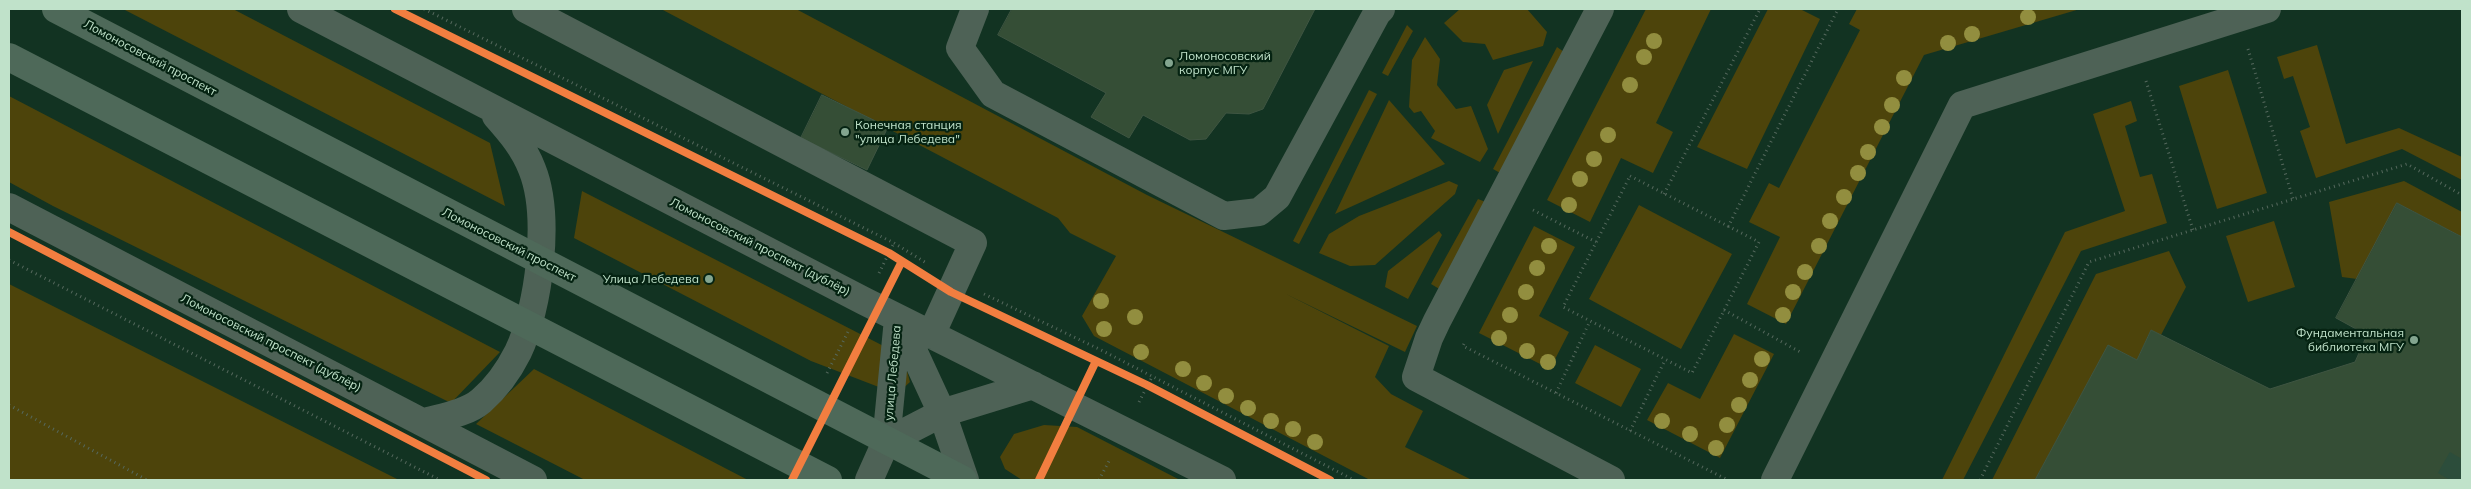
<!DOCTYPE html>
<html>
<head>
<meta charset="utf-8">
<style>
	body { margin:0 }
	#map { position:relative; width:2471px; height:489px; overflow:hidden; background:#123322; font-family:Mulish,sans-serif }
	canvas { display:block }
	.frame { position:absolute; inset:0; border:10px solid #c0e2ca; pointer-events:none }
</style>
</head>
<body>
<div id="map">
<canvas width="2471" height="489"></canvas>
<div class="frame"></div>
</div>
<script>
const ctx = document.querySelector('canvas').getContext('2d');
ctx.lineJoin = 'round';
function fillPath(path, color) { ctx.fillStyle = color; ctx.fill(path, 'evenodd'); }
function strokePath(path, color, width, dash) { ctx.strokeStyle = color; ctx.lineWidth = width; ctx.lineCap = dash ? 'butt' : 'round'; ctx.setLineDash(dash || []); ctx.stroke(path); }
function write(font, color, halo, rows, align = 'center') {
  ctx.font = font + ' Mulish,sans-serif'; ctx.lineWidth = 4.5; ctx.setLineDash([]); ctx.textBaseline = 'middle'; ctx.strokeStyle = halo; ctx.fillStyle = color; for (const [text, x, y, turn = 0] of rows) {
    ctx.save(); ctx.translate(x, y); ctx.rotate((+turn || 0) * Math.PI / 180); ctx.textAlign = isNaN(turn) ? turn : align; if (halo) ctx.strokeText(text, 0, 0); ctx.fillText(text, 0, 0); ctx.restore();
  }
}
const green = new Path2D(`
	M123 9H233L490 143 505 206Z
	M661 9H796L1147 195 1417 326 1405 352 1286 294 1389 346 1375 377 1391 394 1423 411 1405 447 1472 480H1370L1094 336 1082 316 1116 256 1070 233 1058 218Z
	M1460 9H1527L1547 32 1543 46 1493 60 1485 44 1463 42 1444 23Z
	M1646 9H1711L1656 123 1673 132 1653 173 1621 158 1590 222 1547 200Z
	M1768 9H1800L1820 19 1747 169 1697 147Z
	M1857 9H2080L1924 55 1786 324 1747 304 1780 237 1749 222 1769 183 1779 188 1860 30 1849 24Z
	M1407 25 1413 31 1388 76 1382 73Z
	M1425 37 1440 59 1437 85 1456 109 1471 106 1488 149 1480 162 1431 138 1435 131 1421 111 1414 113 1409 107 1412 60Z
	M2317 45 2346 144 2399 128 2462 157V180L2402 149 2316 178 2300 131 2310 127 2293 76 2284 79 2277 57Z
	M1557 47 1564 52 1502 174 1493 169Z
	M1533 61 1498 134 1487 105 1504 70Z
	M2228 70 2267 193 2217 209 2179 86Z
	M1369 90 1377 94 1299 244 1293 241Z
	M9 96 500 352 451 403 53 206 9 182Z
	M1389 100 1445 164 1335 214Z
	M2131 101 2137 121 2125 126 2140 177 2152 174 2167 223 2081 251 1963 480H1942L2065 232 2125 211 2093 114Z
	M1449 181 1458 185 1455 194 1375 265 1350 266 1319 253 1329 234 1359 216Z
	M2404 181 2462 212V237L2397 203 2357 279 2342 277 2329 202Z
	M582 191 903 356 910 382 897 394 811 361 574 238Z
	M1478 199 1488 203 1441 290 1431 284Z
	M1639 205 1732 254 1681 349 1589 299Z
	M2274 221 2295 287 2248 302 2226 236Z
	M1534 226 1575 247 1539 316 1569 332 1550 369 1479 333Z
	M1439 231 1442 235 1408 299 1385 287 1388 271Z
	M2169 251 2186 287 2161 335 2151 330 2137 360 2108 346 2035 480H1992L2096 274Z
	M9 284 399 480H9Z
	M1734 334 1774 354 1720 458 1647 420 1668 383 1700 399Z
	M1595 345 1641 369 1621 407 1575 383Z
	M534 369 748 480H585L476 424Z
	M1044 425 1077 427 1180 480H1022L1005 469 1000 457 1014 434Z`);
const building = new Path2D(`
	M1012 9H1315L1263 109 1249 114 1226 113 1206 139 1190 140 1143 115 1129 138 1091 117 1106 93 998 35Z
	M822 95 888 127 867 170 801 138Z
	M2397 203 2462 237V480H2035L2108 345 2137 360 2151 330 2270 389 2355 362 2367 335 2336 318Z`);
const minorTunnel = new Path2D(`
	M2450 480 2462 459`);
const path = new Path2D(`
	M424 9 894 243 928 264
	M2248 49 2293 199
	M2146 81 2193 230
	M1630 176 1759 242 1692 373 1563 307Z
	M1664 194 1760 9
	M1533 210 1596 242
	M1728 227 1838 9
	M9 260 440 480
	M879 273 894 243
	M984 294 1101 350 1354 480
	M1724 310 1802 353
	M1464 344 1463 346 1728 480
	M827 373 849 330
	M1556 393 1590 321
	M1139 402 1152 377
	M9 405 147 480
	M1630 431 1665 360
	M1099 480 1109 461
	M1980 480 2089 262 2407 164 2462 195`);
const minor = new Path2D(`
	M301 9 864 301 1222 480
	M526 9 973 243 931 335
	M975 9 960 48 993 94 1224 216 1259 212 1277 197 1377 13 1381 9
	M1600 9 1437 321 1429 338 1416 377 1611 480
	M9 207 533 480
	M898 318 942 413 965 480
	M424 422C442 417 467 413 481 401 496 388 509 370 518 352 539 308 551 216 532 169 524 148 511 133 496 116
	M886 442 942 413 1033 385
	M869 480 886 442 898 319
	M1775 480 1962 105 2267 9`);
const major = new Path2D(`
	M56 9 963 480
	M9 57 828 480`);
const cycleway = new Path2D(`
	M395 9 889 253 951 292 1147 385 1330 480
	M9 232 486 480
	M792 480 902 261
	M1039 480 1096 361`);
const trees = [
	[2028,17],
	[1972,34],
	[1654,41],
	[1948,43],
	[1644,57],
	[1904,78],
	[1630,85],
	[1892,105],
	[1882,127],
	[1608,135],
	[1868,152],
	[1594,159],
	[1858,173],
	[1580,179],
	[1844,197],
	[1569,205],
	[1830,221],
	[1549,246],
	[1819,246],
	[1537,268],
	[1805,272],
	[1526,292],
	[1793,292],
	[1101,301],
	[1510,315],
	[1783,315],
	[1135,317],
	[1104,329],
	[1499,338],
	[1527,351],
	[1141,352],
	[1762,359],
	[1548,362],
	[1183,369],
	[1750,380],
	[1204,383],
	[1226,396],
	[1739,405],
	[1248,408],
	[1271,421],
	[1662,421],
	[1727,425],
	[1293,429],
	[1690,434],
	[1315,442],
	[1716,448]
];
const markers = [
	[1169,63,5,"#83a58f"],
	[845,132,5,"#83a58f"],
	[709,279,5,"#83a58f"],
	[2414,340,5,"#83a58f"]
];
const poiNames = [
	["Ломоносовский",1179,56],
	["корпус МГУ",1179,70],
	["Конечная станция",855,125],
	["\"улица Лебедева\"",855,139],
	["Улица Лебедева",699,279,"right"],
	["Фундаментальная",2404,333,"right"],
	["библиотека МГУ",2404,347,"right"]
];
const streetNames = [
	["Ломоносовский проспект",150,58,28],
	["Ломоносовский проспект",509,245,27],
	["Ломоносовский проспект (дублёр)",760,247,27],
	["Ломоносовский проспект (дублёр)",271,343,27],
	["улица Лебедева",893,373,-85]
];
fillPath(green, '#4d440b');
fillPath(building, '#354e36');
strokePath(building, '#3f5542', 1);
strokePath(minorTunnel, '#2c4d3b', 28, [28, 14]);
strokePath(path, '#56695e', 3, [1, 4]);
strokePath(minor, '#4e6256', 28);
strokePath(major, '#4e6959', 28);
strokePath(cycleway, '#f27e40', 8);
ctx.fillStyle = '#928e3f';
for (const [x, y] of trees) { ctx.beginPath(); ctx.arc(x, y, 8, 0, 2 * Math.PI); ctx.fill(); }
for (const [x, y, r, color] of markers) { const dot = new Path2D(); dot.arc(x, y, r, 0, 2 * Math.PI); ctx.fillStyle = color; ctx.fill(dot); strokePath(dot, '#052312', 2); }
write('12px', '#c0e2ca', '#052312', poiNames, 'left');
write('12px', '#c0e2ca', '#052312', streetNames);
</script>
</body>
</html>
